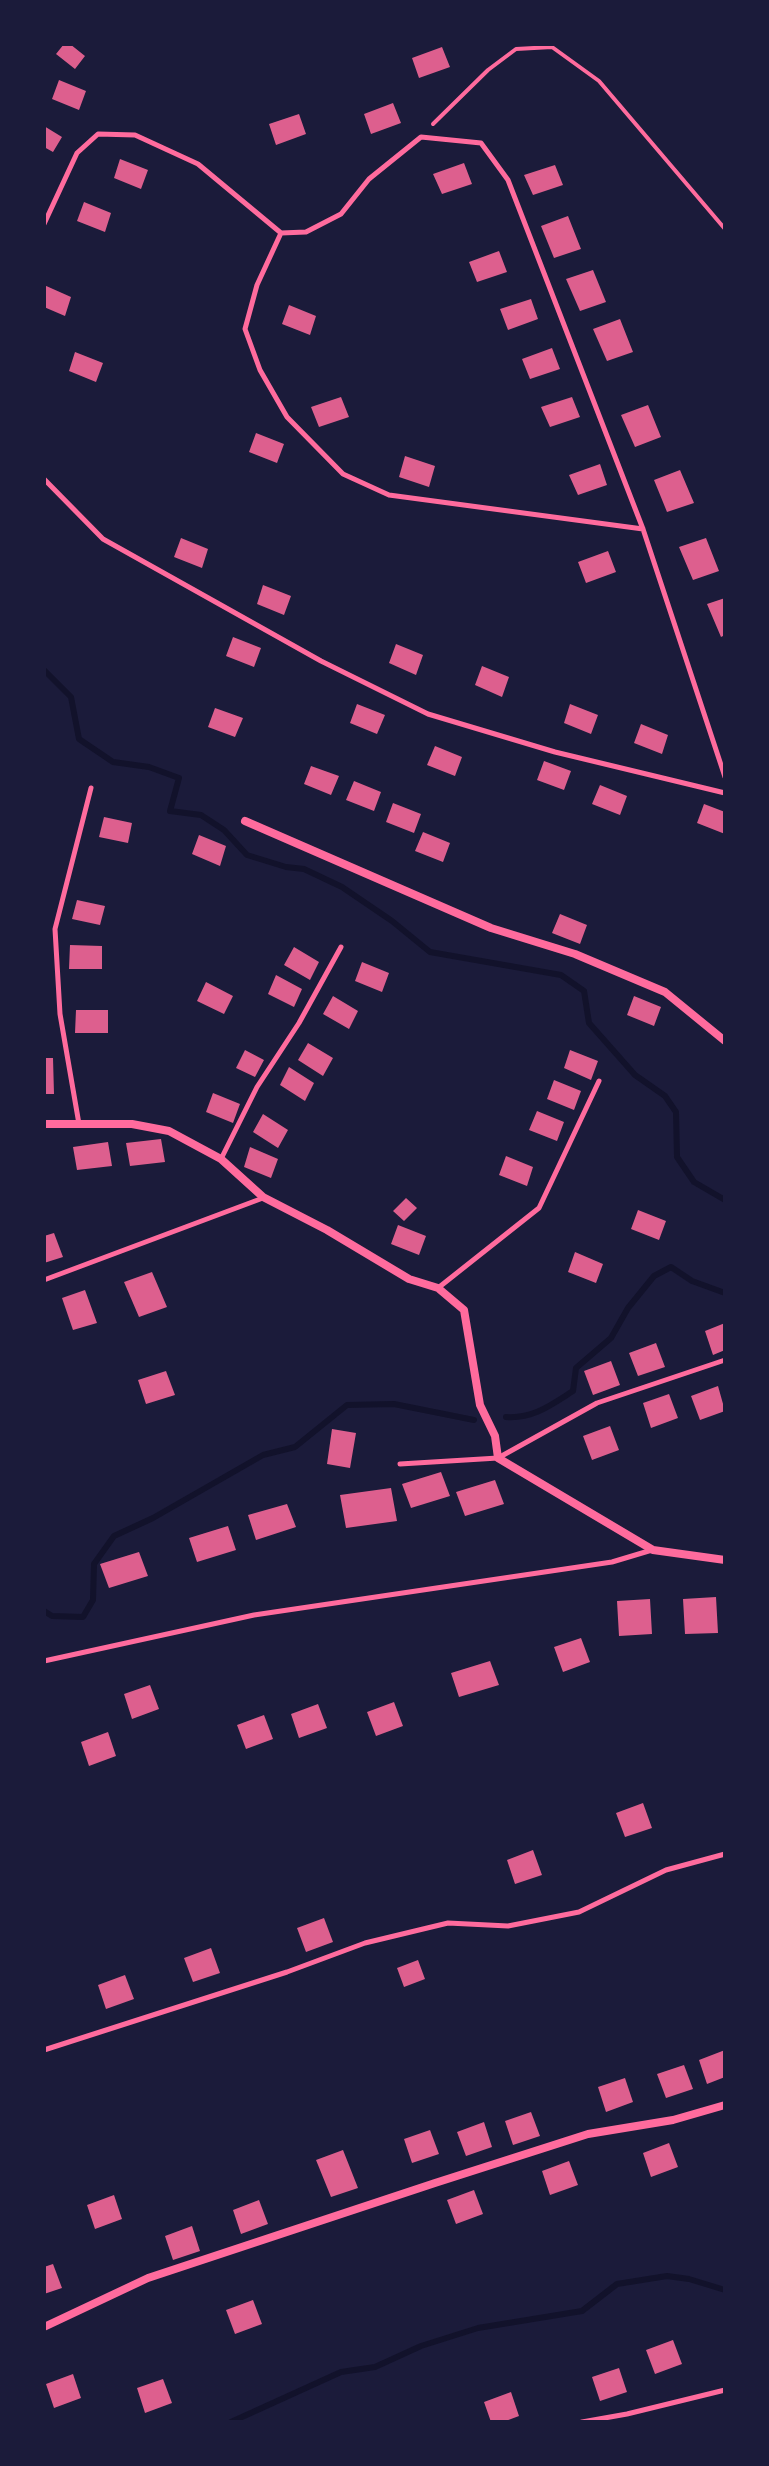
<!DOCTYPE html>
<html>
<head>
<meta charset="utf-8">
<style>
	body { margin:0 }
	#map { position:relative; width:769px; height:2466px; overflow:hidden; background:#1b1b3a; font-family:Lato,sans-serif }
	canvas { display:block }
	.frame { position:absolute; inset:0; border:46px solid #1b1b3a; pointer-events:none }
</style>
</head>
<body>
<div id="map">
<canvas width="769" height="2466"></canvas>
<div class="frame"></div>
</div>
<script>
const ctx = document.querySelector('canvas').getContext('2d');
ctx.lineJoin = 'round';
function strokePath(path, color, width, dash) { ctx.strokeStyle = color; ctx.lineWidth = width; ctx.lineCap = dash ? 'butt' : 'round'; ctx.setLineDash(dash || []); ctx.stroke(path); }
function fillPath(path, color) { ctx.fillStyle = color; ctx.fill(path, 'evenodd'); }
const stream = new Path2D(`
	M44 670 71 697 79 739 113 762 149 767 179 778 170 811 201 815 224 830 247 855 286 867 304 869 342 887 392 921 430 952 561 975 584 991 589 1023 635 1075 665 1096 676 1112 677 1157 694 1182 725 1200
	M506 1417C533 1419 551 1405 573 1391L576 1368 611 1338 628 1308 654 1276 671 1267 692 1281 725 1293
	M44 1611 52 1616 83 1617 93 1600 94 1564 114 1536 153 1518 263 1455 295 1447 347 1405 394 1404 474 1420
	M231 2422 341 2372 375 2367 421 2346 478 2328 582 2311 617 2284 667 2276 689 2279 725 2290`);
const building = new Path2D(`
	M64 44H70L85 56 75 69 56 54Z
	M442 47 450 67 419 78 412 58Z
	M59 80 86 91 79 110 52 99Z
	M393 103 401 123 371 134 364 114Z
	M299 114 306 134 276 145 269 124Z
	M44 126 62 137 53 152 44 147Z
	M120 159 148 170 141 189 114 178Z
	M464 163 472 184 442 194 433 174Z
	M555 165 563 185 533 195 524 175Z
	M84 202 111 213 105 232 77 221Z
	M568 216 581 249 554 258 541 226Z
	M499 251 507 272 477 282 469 262Z
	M593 270 606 302 580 311 566 279Z
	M44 285 71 297 65 316 44 307Z
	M531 299 538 319 508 330 500 309Z
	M289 305 316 316 310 335 282 324Z
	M620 319 633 352 607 361 593 329Z
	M552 348 560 369 530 379 522 359Z
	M75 352 103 363 96 382 69 371Z
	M341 397 349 417 319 427 311 407Z
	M572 397 580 417 550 427 541 407Z
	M648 405 661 437 635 447 621 415Z
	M256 433 284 444 277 463 249 452Z
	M405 456 435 466 429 487 399 477Z
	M600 464 607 485 578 495 569 475Z
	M680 470 694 503 667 512 654 480Z
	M181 538 208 549 202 568 174 557Z
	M706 538 719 571 693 580 679 547Z
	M608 551 616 572 586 583 578 562Z
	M263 585 291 596 284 615 257 604Z
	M725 598V635L721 637 707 604Z
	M233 637 261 648 254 667 226 656Z
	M396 644 423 655 416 675 389 663Z
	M482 666 509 677 502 697 475 685Z
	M357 704 385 715 377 734 350 723Z
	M570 704 598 715 591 734 564 723Z
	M215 708 243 718 235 737 208 727Z
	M641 724 668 735 662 754 634 743Z
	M435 746 462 757 455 776 427 765Z
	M544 761 571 771 564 790 537 780Z
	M311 766 339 776 331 795 304 784Z
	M354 781 381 792 374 811 346 800Z
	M600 785 627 796 620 815 592 804Z
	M393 803 421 814 414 833 386 822Z
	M704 804 725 812V834L697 823Z
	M104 817 132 823 128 843 99 837Z
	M423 832 450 843 443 862 415 851Z
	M199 835 226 846 220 866 192 854Z
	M77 900 105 906 100 925 72 919Z
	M560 914 587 925 580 944 552 933Z
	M70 945 102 946V969H69Z
	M294 947 319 962 310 980 284 965Z
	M362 962 389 973 382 992 355 981Z
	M276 975 302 989 294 1007 268 994Z
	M206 982 233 996 224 1014 197 1001Z
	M333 996 358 1011 349 1029 323 1014Z
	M634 996 661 1007 654 1026 627 1015Z
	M76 1010H108V1033H75Z
	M308 1043 333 1058 323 1076 298 1060Z
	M245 1050 264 1060 255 1077 236 1068Z
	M570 1050 598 1061 591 1080 564 1068Z
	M44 1058H53L54 1094H44Z
	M289 1067 314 1083 305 1101 280 1085Z
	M554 1080 581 1091 574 1110 547 1099Z
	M213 1093 240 1104 233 1123 206 1112Z
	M537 1111 564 1122 557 1141 529 1130Z
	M263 1114 288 1130 278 1148 253 1132Z
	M161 1139 165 1162 130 1166 126 1143Z
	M108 1142 112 1166 77 1170 73 1147Z
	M250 1147 278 1159 271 1178 244 1167Z
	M506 1156 533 1167 527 1186 499 1175Z
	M406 1198 417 1208 404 1221 393 1211Z
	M638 1210 666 1221 659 1240 631 1229Z
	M398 1225 426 1236 419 1255 391 1244Z
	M54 1233 63 1257 44 1263V1236Z
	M575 1252 603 1264 596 1283 568 1272Z
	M152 1272 167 1307 139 1317 124 1282Z
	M85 1290 97 1323 73 1330 62 1298Z
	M725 1323V1350L713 1355 705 1331Z
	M656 1343 665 1367 638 1376 629 1353Z
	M611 1361 620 1385 593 1395 584 1371Z
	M166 1371 175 1395 146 1404 138 1380Z
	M718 1386 725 1411 700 1420 691 1396Z
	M669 1394 678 1418 651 1428 643 1403Z
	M610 1426 619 1450 592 1460 583 1436Z
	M332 1429 356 1433 350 1468 327 1464Z
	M441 1472 450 1496 411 1508 402 1484Z
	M495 1480 504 1504 465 1516 456 1492Z
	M391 1488 397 1521 346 1528 340 1495Z
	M287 1504 296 1527 256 1540 248 1515Z
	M228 1526 236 1550 197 1562 189 1538Z
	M139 1552 148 1576 109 1588 100 1564Z
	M716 1597 718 1633 685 1634 683 1599Z
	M650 1599 652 1634 619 1636 617 1601Z
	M581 1638 590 1662 563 1672 554 1647Z
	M490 1661 499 1685 459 1697 451 1673Z
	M150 1685 159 1709 132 1719 124 1694Z
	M394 1702 403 1726 376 1736 367 1712Z
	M318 1704 327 1728 299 1738 291 1714Z
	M264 1715 273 1739 246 1749 237 1725Z
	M108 1732 116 1756 89 1766 81 1742Z
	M643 1803 652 1828 625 1837 616 1813Z
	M533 1850 542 1875 515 1884 507 1860Z
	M324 1918 333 1942 306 1952 297 1928Z
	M211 1948 220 1973 193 1982 184 1958Z
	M418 1960 425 1979 404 1987 397 1968Z
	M125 1975 134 1999 106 2009 98 1985Z
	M725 2050V2077L707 2084 699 2060Z
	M684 2065 693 2089 666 2098 657 2074Z
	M625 2078 633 2102 606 2112 598 2087Z
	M531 2112 540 2136 513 2145 505 2121Z
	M484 2122 492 2147 466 2156 457 2132Z
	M430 2130 439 2154 412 2163 404 2139Z
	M669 2143 678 2167 651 2177 643 2153Z
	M343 2150 358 2188 331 2197 316 2160Z
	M569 2161 578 2185 550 2195 542 2171Z
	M474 2190 483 2214 456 2224 447 2200Z
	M114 2195 122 2219 95 2229 87 2205Z
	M259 2200 268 2224 241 2234 233 2210Z
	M192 2226 200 2251 173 2260 165 2236Z
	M53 2264 62 2288 44 2294V2267Z
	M253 2300 262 2324 235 2334 226 2310Z
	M673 2340 682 2364 655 2374 646 2350Z
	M619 2368 627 2392 600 2401 592 2377Z
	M73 2374 81 2398 54 2408 46 2384Z
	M163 2379 172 2403 145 2413 137 2388Z
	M511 2392 519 2416 503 2422H491L484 2402Z`);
const path = new Path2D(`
	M433 124 488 70 516 49 552 47 599 81 725 229`);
const service = new Path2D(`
	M44 224 77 153 98 134 135 135 198 164 281 233
	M44 479 103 539 321 661 428 714 555 752 725 793
	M643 529 389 495 343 474 287 417 260 370 245 329 257 285 281 233 306 232 341 214 369 179 421 137 481 143 508 180 643 529 725 777
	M79 1124 60 1014 55 929 91 788
	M221 1159 257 1087 299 1023 341 947
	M44 1280 263 1198
	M438 1288 539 1208 599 1081
	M400 1464 498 1458 597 1403 725 1360
	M44 1661 254 1615 612 1562 652 1550
	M44 2050 287 1972 365 1943 448 1923 508 1926 579 1912 666 1870 725 1854
	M582 2422 627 2414 725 2390`);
const minor = new Path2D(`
	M245 821 491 928 575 954 665 992 725 1041
	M44 1124H132L169 1131 221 1159 263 1197 327 1230 409 1279 438 1288 464 1310 480 1405 495 1436 498 1458 653 1550 725 1560
	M44 2327 148 2278 435 2183 588 2134 673 2120 725 2105`);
strokePath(stream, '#12122b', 6);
fillPath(building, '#dd5f8e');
strokePath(path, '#ff6b9d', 4);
strokePath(service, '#ff6b9d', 5);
strokePath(minor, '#ff6b9d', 8);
</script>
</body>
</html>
